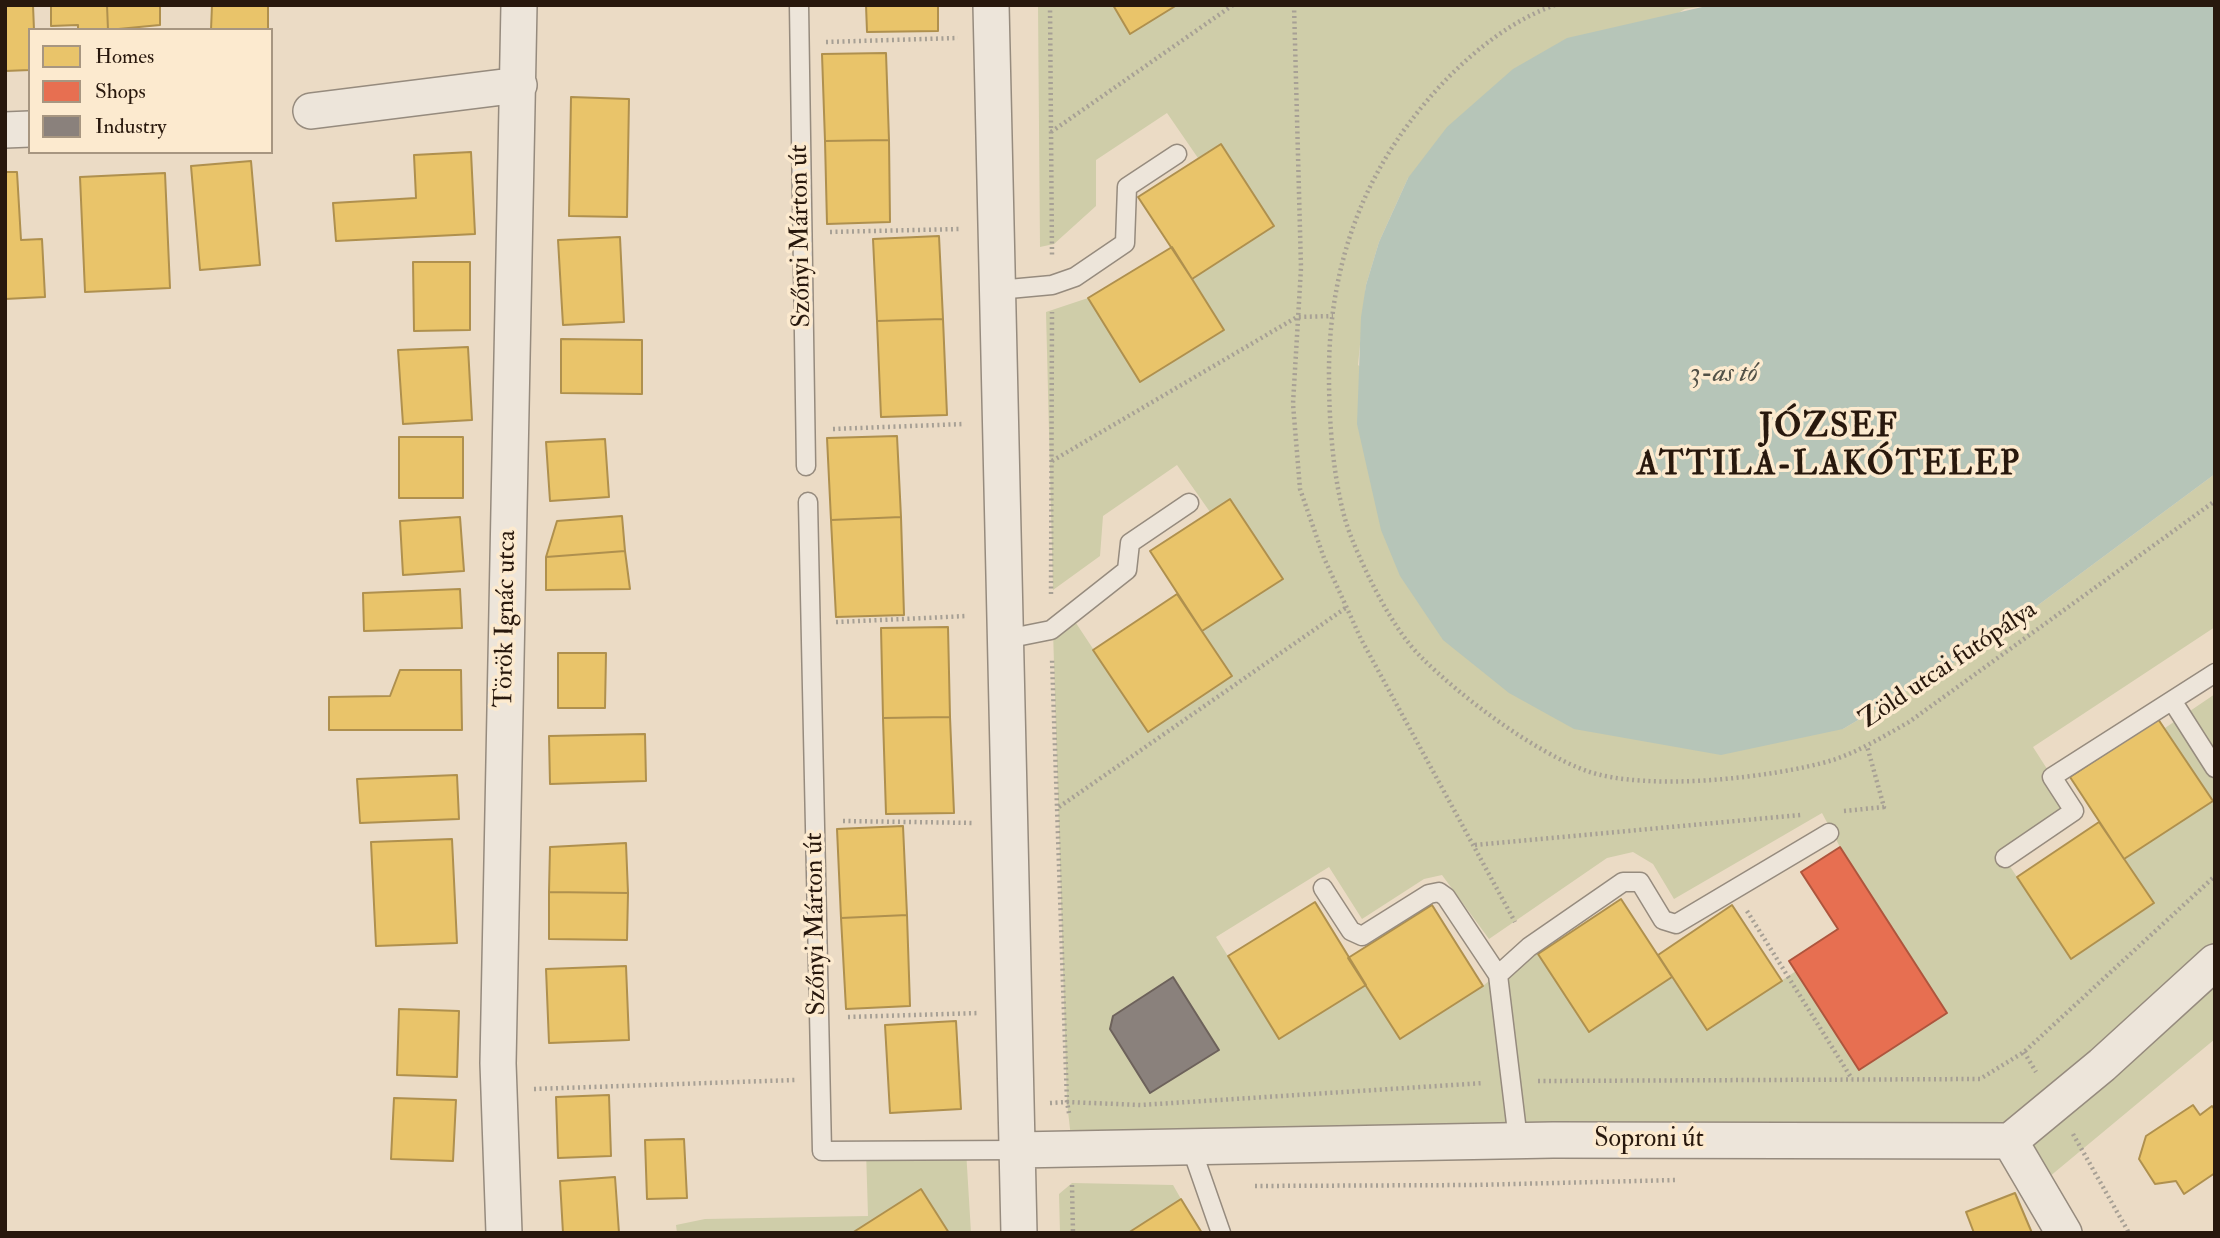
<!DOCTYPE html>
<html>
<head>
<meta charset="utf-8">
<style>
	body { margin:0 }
	#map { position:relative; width:2220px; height:1238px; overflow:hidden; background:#ebdbc5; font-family:"IM FELL Double Pica",serif }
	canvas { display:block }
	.frame { position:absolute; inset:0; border:7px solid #28180d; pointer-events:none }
	.legend { position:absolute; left:28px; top:28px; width:245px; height:126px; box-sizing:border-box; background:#fceacf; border:2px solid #a79681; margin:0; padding:9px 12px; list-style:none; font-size:21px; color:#28180d }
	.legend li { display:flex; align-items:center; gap:14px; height:35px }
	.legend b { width:35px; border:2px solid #a79681 }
</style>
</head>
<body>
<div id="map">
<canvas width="2220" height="1238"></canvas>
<div class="frame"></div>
<ul class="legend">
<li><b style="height:19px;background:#e9c46a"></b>Homes</li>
<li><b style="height:19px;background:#e76f51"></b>Shops</li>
<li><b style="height:19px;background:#8a817c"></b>Industry</li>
</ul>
</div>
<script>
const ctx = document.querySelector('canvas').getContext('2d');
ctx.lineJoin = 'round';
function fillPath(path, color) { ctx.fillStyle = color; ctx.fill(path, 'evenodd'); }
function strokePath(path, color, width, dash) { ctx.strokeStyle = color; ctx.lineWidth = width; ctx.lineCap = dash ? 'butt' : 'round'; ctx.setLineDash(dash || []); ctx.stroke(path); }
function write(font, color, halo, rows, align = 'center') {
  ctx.font = font + ' "IM FELL Double Pica",serif'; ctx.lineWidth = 7; ctx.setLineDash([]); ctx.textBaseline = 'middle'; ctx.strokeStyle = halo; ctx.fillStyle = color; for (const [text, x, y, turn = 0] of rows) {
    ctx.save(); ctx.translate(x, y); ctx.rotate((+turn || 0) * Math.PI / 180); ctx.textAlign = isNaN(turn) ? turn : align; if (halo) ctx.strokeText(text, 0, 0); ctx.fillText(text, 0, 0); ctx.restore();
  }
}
const green = new Path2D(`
	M1038 5H1113L1130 34 1177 5H1711L1685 9 1408 178 1379 242 1366 285 1358 365 1843 729 1987 643 2215 474V627L2033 747 2074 811 2005 859 2071 958 2154 904 2124 859 2212 801 2165 728 2215 694V1039L2037 1187 2010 1141 1072 1147 1067 1102 1053 630 1072 617 1148 732 1232 676 1202 631 1283 579 1230 499 1210 512 1177 465 1103 516 1100 556 1053 590 1046 312 1088 298 1140 382 1223 331 1192 279 1274 226 1221 144 1198 158 1167 113 1096 160V206L1054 244 1040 247ZM1822 813 1840 847 1947 1013 1859 1070 1796 971 1707 1030 1672 977 1589 1032 1538 954 1529 947 1483 986 1400 1039 1366 985 1279 1038 1216 937 1329 867 1362 919 1424 879 1442 875 1489 939 1607 858 1633 852 1653 864 1674 899ZM1173 977 1219 1050 1151 1093 1110 1029 1113 1015Z
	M866 1150H966L971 1233H949L921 1189 852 1233H677L676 1225 705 1219 868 1216Z
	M1072 1183 1173 1185 1181 1199 1128 1233H1060L1059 1194Z`);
const water = new Path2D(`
	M1711 5H2215V474L1987 643 1843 729 1721 755 1574 729 1509 693 1443 640 1400 576 1381 530 1357 424 1361 317 1366 285 1379 242 1408 178 1447 127 1513 69 1567 38Z`);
const homes = new Path2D(`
	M5 5H33L34 30H30V70L5 71Z
	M51 5H107L108 30H78V25L51 26Z
	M107 5H160V25L108 30Z
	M212 5H268V30H211Z
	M866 5H938V31L867 32Z
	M1113 5H1177L1130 34Z
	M886 53 889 140 825 141 822 54Z
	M571 97 629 99 627 217 569 216Z
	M889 140 890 222 827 224 825 141Z
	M1221 144 1274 226 1192 279 1138 197Z
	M471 152 475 234 336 241 333 203 416 198 414 155Z
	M251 161 260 265 200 270 191 166Z
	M5 172H17L21 240 42 239 45 297 5 299Z
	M165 173 170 288 85 292 80 177Z
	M939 236 943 319 877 321 873 239Z
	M620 237 624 322 563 325 558 240Z
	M1172 247 1224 330 1140 382 1088 298Z
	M413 262H470V330L414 331Z
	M943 319 947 415 881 417 877 321Z
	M561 339 642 340V394L561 393Z
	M468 347 472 420 403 424 398 350Z
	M897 436 901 517 831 520 827 438Z
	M399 437H463V498H399Z
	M605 439 609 497 550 501 546 442Z
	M1230 499 1283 579 1202 631 1150 551Z
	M622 516 625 551 546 557 557 521Z
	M460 517 464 571 403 575 400 521Z
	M901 517 904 615 836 617 831 520Z
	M625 551 630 589 546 590V557Z
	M460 589 462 628 364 631 363 593Z
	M1177 594 1232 676 1148 732 1093 650Z
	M948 627 950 717 883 718 881 628Z
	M558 653H606L605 708H558Z
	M400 670H461L462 730H329V697L390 696Z
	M950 717 954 813 886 814 883 718Z
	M2158 719 2213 801 2124 859 2070 777Z
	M645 734 646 781 550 784 549 736Z
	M457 775 459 819 360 823 357 779Z
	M2099 822 2154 903 2071 959 2017 877Z
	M903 826 907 915 841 918 837 829Z
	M452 839 457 943 376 946 371 842Z
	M626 843 628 893 549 892 550 847Z
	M549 892 628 893 627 940 549 939Z
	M1621 899 1672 977 1589 1032 1538 954Z
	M1315 902 1366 985 1279 1039 1228 956Z
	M1432 905 1483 986 1400 1039 1348 958Z
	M1732 905 1782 981 1707 1030 1658 955Z
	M907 915 910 1006 846 1009 841 918Z
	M626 966 629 1040 549 1043 546 969Z
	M399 1009 459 1011 457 1077 397 1075Z
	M956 1021 961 1109 890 1113 885 1025Z
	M609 1095 611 1156 558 1158 556 1097Z
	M394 1098 456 1100 453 1161 391 1159Z
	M2193 1105 2200 1115 2212 1106 2215 1110V1173L2184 1194 2176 1181 2155 1184 2139 1159 2146 1136Z
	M684 1139 687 1198 647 1199 645 1140Z
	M615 1177 619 1233H563L560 1181Z
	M921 1189 949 1233H852Z
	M2015 1193 2032 1233H1974L1966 1212Z
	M1181 1199 1202 1233H1128Z`);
const shops = new Path2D(`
	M1840 847 1947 1013 1859 1070 1789 961 1838 929 1801 872Z`);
const industry = new Path2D(`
	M1173 977 1219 1050 1150 1093 1110 1029 1113 1016Z`);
const path = new Path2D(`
	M1050 5 1052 255
	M1294 5 1301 268 1293 404 1300 489 1324 558 1361 639 1515 922
	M1555 5C1498 25 1446 74 1410 122 1353 197 1328 285 1329 378 1329 425 1334 496 1352 539 1367 576 1393 629 1421 657 1461 697 1534 752 1587 771 1646 792 1773 778 1833 760 1860 751 1884 736 1909 722L2215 501
	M826 42 958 38
	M1051 132 1233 5
	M830 232 961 229
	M833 429 964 424
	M1052 461 1297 317 1333 316
	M1051 594 1052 312
	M836 622 967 616
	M1059 807 1347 607
	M1844 811 1884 807 1867 746
	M843 821 975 823
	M1475 845 1801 815
	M1747 911 1852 1079
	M848 1017 979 1013
	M2024 1052 2036 1072
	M1538 1081 1980 1079 2024 1052 2215 876
	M534 1089 795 1080
	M1050 1103 1067 1102 1052 659
	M1069 1113 1067 1102 1141 1105 1484 1083
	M2073 1134 2129 1233
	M1072 1185 1073 1233
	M1255 1186 1474 1185 1677 1180`);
const service = new Path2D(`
	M799 5 806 466
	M998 290 1052 285 1075 277 1125 243 1127 187 1177 154
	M808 502 822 1151 1017 1150
	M1006 639 1051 630 1127 570 1130 543 1189 503
	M2173 702 2215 768
	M2005 858 2074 811 2052 777 2215 673
	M1323 888 1351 931 1362 936 1429 894 1439 892 1446 897 1498 975
	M1518 1140 1498 975 1529 947 1623 882H1640L1663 920 1676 924 1829 833
	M1191 1147 1221 1233`);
const minor = new Path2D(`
	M991 5 1019 1233
	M311 111 519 85
	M5 130 30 129
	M2010 1141 2064 1233
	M1017 1150 1553 1140 2010 1141 2102 1065 2215 962
	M504 1233 498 1063 519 5`);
const streetNames = [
	["Szőnyi Márton út",802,236,-91],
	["Török Ignác utca",507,619,-89],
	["Zöld utcai futópálya",1949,666,-34],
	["Szőnyi Márton út",817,924,-91],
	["Soproni út",1649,1140]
];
const waterNames = [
	["3-as tó",1724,375]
];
const districtNames = [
	["JÓZSEF",1829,429],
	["ATTILA-LAKÓTELEP",1829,467]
];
fillPath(green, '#cfcda9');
fillPath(water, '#b6c5b8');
fillPath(homes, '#e9c46a');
strokePath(homes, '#af904e', 2);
fillPath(shops, '#e76f51');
strokePath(shops, '#ae553d', 2);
fillPath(industry, '#8a817c');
strokePath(industry, '#6d625b', 2);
strokePath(service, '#968b7e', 21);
strokePath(minor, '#968b7e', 38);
strokePath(path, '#a7a095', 4.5, [2, 3.5]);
strokePath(service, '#ede5da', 18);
strokePath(minor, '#ede5da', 35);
write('26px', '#28180d', '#fceacf', streetNames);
write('italic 28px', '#525147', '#fceacf', waterNames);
ctx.letterSpacing = '2px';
write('bold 33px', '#28180d', '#fceacf', districtNames);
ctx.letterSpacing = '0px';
</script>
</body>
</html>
